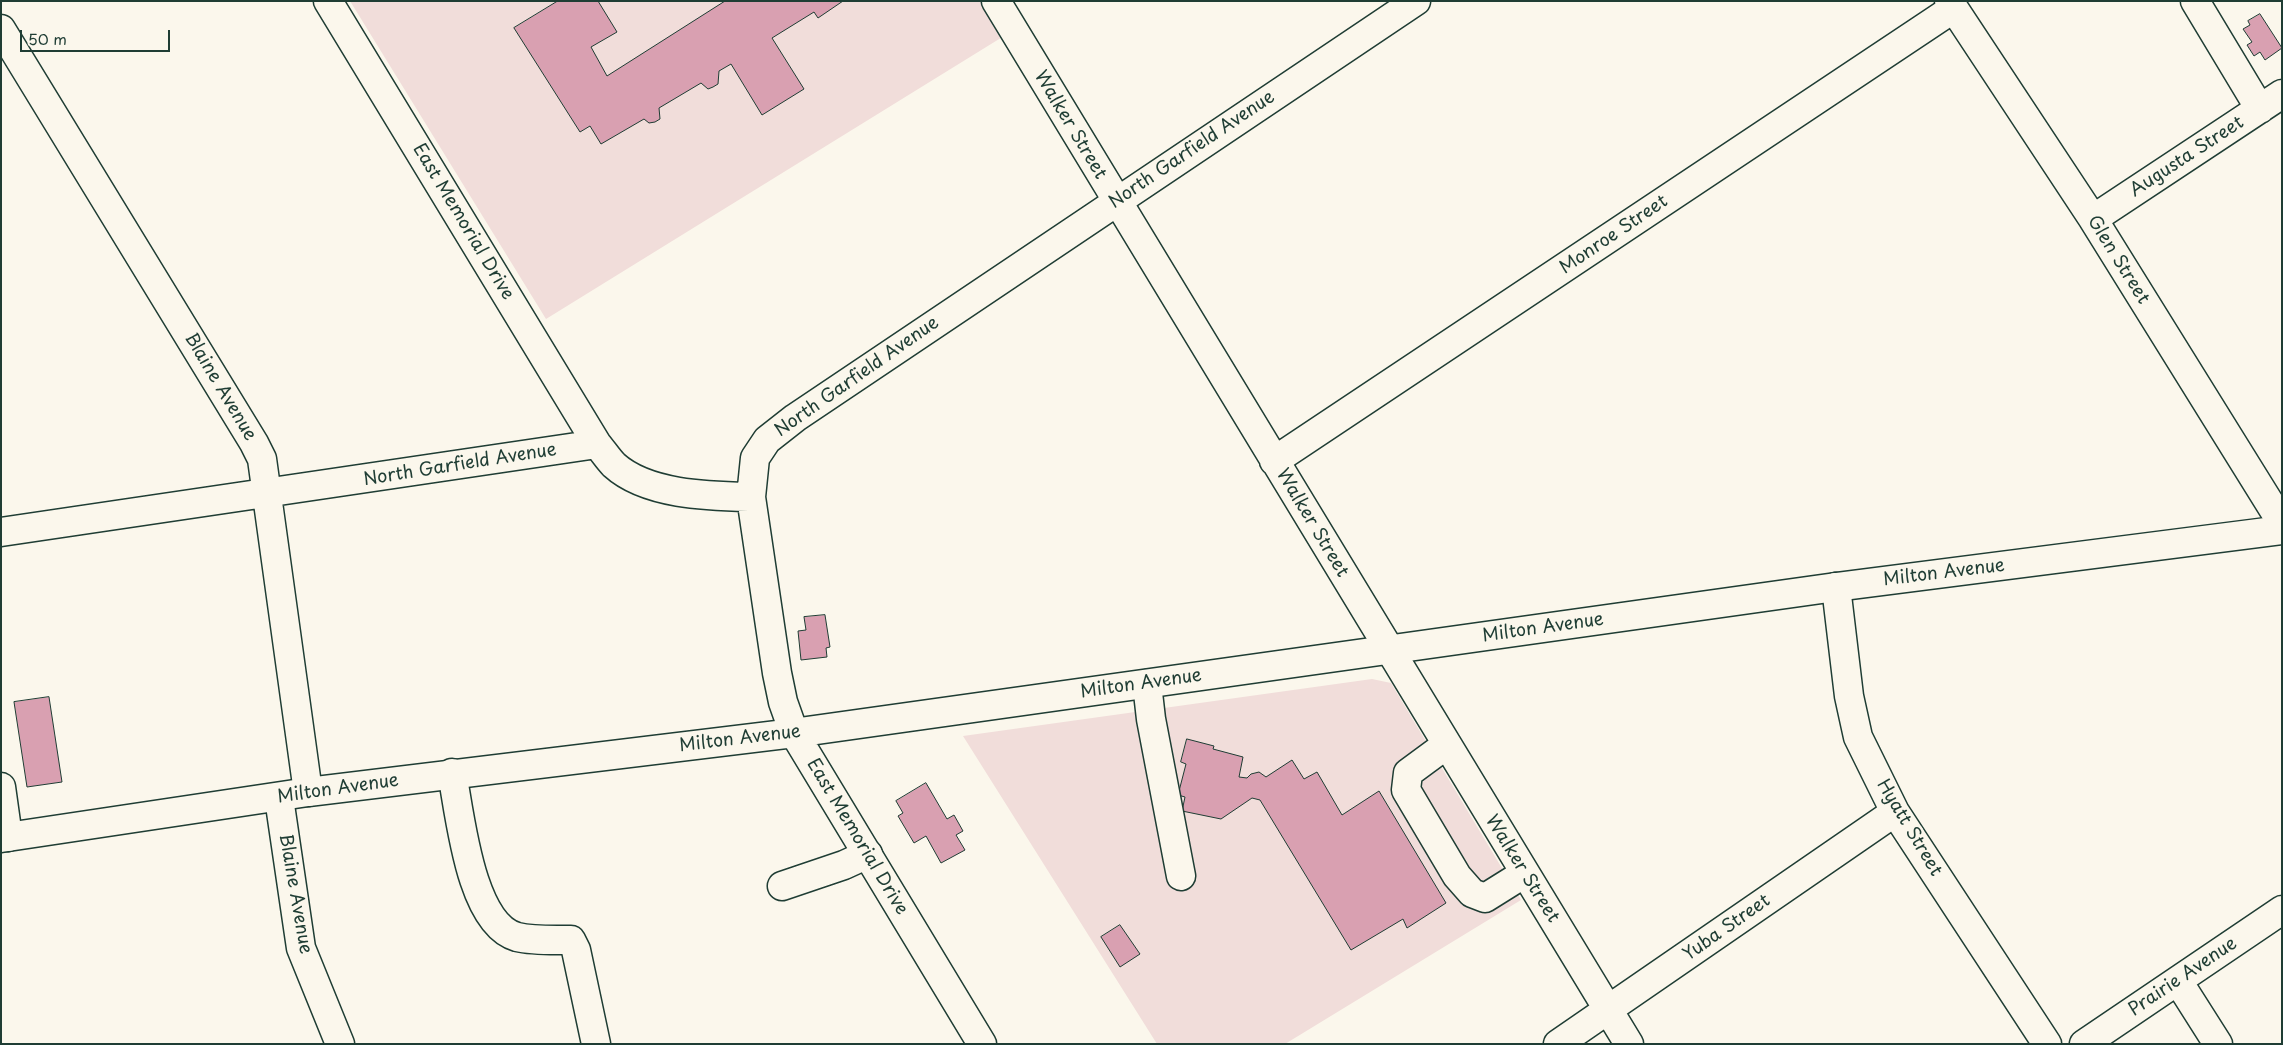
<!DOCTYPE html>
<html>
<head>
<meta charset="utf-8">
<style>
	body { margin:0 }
	#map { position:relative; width:2283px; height:1045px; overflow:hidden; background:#fbf7ec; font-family:"Playpen Sans",sans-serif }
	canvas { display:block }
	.frame { position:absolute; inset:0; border:2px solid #1f3d34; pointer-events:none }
	.scale { position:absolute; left:20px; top:30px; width:150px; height:22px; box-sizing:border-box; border:2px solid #1f3d34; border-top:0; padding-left:6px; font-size:15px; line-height:18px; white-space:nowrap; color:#1f3d34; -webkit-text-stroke:4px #fbf7ec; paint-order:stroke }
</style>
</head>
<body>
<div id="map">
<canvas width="2283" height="1045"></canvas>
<div class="frame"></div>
<div class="scale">50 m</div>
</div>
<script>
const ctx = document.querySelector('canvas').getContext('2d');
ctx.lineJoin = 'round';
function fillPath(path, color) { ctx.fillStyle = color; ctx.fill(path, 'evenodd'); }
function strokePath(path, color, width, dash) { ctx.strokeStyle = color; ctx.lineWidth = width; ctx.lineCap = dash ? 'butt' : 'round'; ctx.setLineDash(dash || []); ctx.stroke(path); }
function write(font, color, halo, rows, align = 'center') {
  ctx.font = font + ' "Playpen Sans",sans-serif'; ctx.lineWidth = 4.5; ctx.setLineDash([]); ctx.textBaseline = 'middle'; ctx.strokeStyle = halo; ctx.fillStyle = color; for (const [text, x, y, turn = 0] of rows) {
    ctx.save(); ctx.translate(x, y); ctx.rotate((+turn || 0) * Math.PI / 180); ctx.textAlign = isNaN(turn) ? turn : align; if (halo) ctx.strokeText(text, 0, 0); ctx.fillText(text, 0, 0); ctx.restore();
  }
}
const built = new Path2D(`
	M350 1H983L1004 36 546 319Z
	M1372 679 1391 683 1521 900 1285 1044H1157L963 736Z`);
const building = new Path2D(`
	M558 1H598L617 32 591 47 607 76 725 1H843L818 18 814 12 772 38 804 89 762 115 731 64 719 71 718 84 713 87 708 89 701 83 659 108 660 119 655 122 649 123 644 119 601 144 590 126 580 132 514 28Z
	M2260 14 2282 48 2265 60 2260 52 2254 56 2247 45 2252 42 2243 29 2250 25 2248 21Z
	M825 615 830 647 826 648 827 657 801 660 798 631 806 630 804 617Z
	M49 697 62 782 27 787 14 702Z
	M1187 739 1214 746 1213 749 1243 757 1239 777 1247 778 1251 774 1259 772 1266 777 1292 760 1304 779 1317 772 1342 815 1379 791 1446 903 1407 928 1403 919 1351 950 1260 800 1252 798 1221 819 1182 811 1185 797 1178 795 1186 764 1181 762Z
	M926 783 947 819 954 815 963 831 956 835 965 850 941 863 926 836 914 843 898 816 903 813 896 801Z
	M1120 925 1140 954 1120 967 1101 937Z`);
const minor = new Path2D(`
	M328 1 597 444
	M996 1 1629 1044
	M1949 1 2093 219 2282 523
	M2195 1 2260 109
	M1 29 254 443 262 459 308 792
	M2093 219 2282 94
	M1274 461 1954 8
	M1 532 597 444C603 451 608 459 614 465 647 495 709 496 751 497
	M1836 587 1849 696 1858 737 1895 812 2047 1044
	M1147 684 1151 719 1181 876
	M794 733 783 702 777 673 751 497 755 458 767 440 795 418 1416 1
	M1446 745 1408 773 1406 790 1457 876 1472 893 1485 898 1525 873
	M452 773C460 814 470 924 517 937 534 941 553 940 571 940L576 950 596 1044
	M1 787 8 837
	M279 798 301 948 340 1044
	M782 886 844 865 868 854
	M2178 981 2218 1044
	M1558 1044 1895 812
	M2084 1044 2282 910`);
const major = new Path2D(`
	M794 733 982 1044
	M1 838 308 792 794 733 1836 587 2282 530`);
const streetNames = [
	["Walker Street",1070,125,59],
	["North Garfield Avenue",1192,150,-34],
	["Augusta Street",2187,157,-33],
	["East Memorial Drive",463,222,59],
	["Monroe Street",1614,235,-34],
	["Glen Street",2118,260,58],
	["North Garfield Avenue",857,377,-35],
	["Blaine Avenue",220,387,59],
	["North Garfield Avenue",460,465,-9],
	["Walker Street",1312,523,59],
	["Milton Avenue",1944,573,-7],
	["Milton Avenue",1543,628,-8],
	["Milton Avenue",1141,684,-8],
	["Milton Avenue",740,739,-7],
	["Milton Avenue",338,789,-8],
	["Hyatt Street",1909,828,59],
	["East Memorial Drive",857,837,59],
	["Walker Street",1522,869,58],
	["Blaine Avenue",295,894,80],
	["Yuba Street",1727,928,-35],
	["Prairie Avenue",2183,977,-34]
];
fillPath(built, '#f1ddda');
fillPath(building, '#d9a0b1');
strokePath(building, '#1f3d34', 1);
strokePath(minor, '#1f3d34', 31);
strokePath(major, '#1f3d34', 31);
strokePath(minor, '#fbf7ec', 28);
strokePath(major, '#fbf7ec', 28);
write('18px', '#1f3d34', '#fbf7ec', streetNames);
</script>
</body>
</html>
